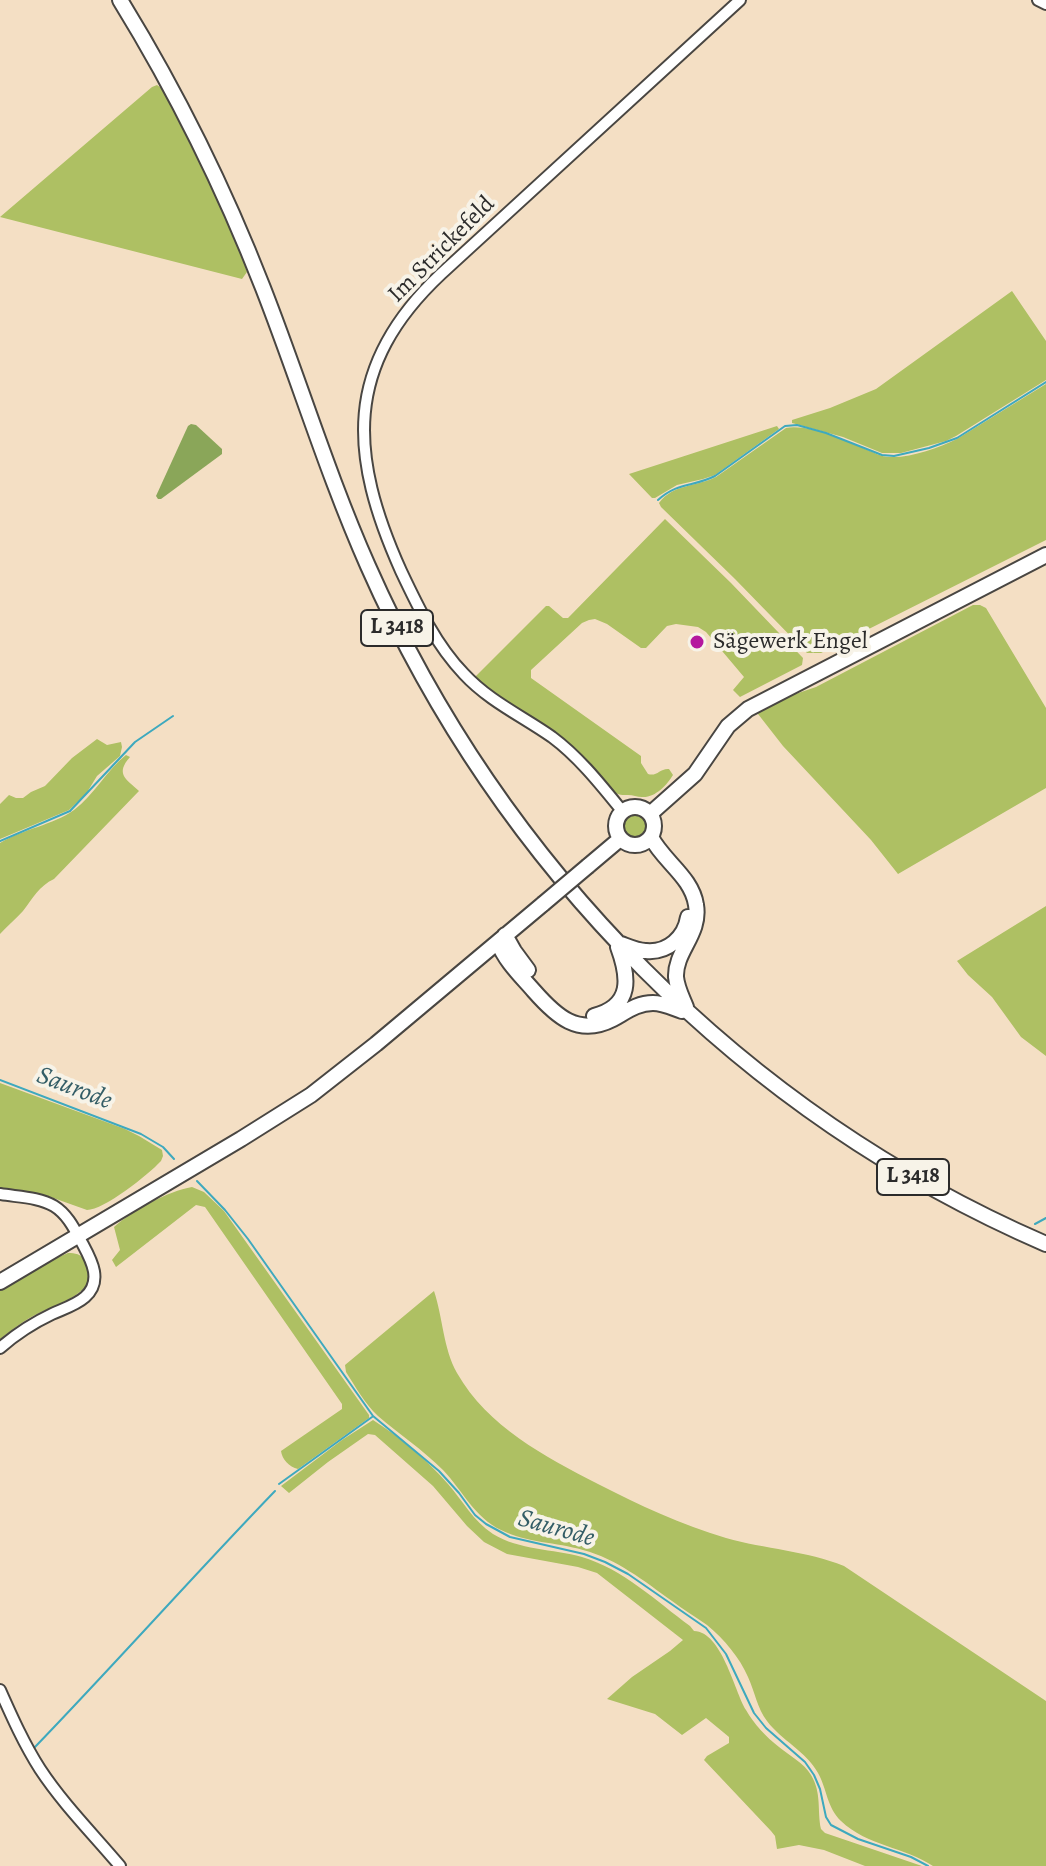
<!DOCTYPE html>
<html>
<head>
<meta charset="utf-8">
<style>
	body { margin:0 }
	canvas { display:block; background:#f4dfc4 }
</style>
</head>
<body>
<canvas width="1046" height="1866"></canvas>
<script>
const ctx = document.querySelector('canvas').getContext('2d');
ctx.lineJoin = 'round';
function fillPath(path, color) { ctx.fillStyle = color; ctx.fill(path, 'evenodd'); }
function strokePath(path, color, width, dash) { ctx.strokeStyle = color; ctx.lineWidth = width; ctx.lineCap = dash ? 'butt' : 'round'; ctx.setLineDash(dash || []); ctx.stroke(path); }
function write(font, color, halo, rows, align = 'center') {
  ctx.font = font + ' Alegreya,serif'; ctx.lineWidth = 8; ctx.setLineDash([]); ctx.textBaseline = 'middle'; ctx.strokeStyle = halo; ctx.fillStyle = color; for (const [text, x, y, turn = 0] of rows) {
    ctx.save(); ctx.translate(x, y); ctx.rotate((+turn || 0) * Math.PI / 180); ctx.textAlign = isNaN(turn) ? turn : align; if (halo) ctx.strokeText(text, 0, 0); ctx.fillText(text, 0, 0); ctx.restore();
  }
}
const green = new Path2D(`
	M157 85C169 92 174 109 181 121 207 170 230 220 247 272L242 279 0 217 152 87Z
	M1012 291 1046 341V380L956 436 946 441 901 453H882L843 437 792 423V420L830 408 876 389Z
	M1046 384V540L821 653H807L735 579 661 507 659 503C673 484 696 487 716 477L786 428C809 424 844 440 865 449 873 452 881 457 890 457 911 458 938 448 957 439Z
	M777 426 779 429 715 475 703 479 677 485 655 498H652L629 474Z
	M665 519 731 583 803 658 802 665 740 697 733 690 744 677 706 632 698 627 676 624 667 626 646 648H641L607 624 595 619 589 620 582 623 531 670V678L641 756V763L648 774C657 777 660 768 669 769L673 775C667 785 655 798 642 797 637 797 633 795 628 795 620 795 617 795 610 789 594 770 578 750 558 735 530 714 500 700 475 677L546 606H549L563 618H568Z
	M973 605H980L986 608 1046 708V788L898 874 871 840 783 746 758 714 759 710 769 703 816 687Z
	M97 739 107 745 121 742 122 747 120 756 97 776 86 794 69 810 0 839V804L9 795 16 798H23L31 792 45 786 72 758Z
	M126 755 130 757C115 774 126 779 139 791L54 879C39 886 33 898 23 911 16 919 7 926 0 934V843C23 829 53 825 74 810 94 795 106 771 126 755Z
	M621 826a14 14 0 1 1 28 0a14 14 0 1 1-28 0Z
	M1046 906V1056L1021 1037 992 997 968 975 957 961Z
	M0 1083 125 1129 139 1136 162 1150 163 1156 161 1161C148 1175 104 1210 87 1210L45 1195 0 1188Z
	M192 1187 204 1192 224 1211 369 1415V1418L298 1469C289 1467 282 1459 281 1451L342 1409V1404L205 1207 196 1205 116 1267 112 1260 120 1250 114 1227C132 1211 168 1191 192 1187Z
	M68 1253C75 1253 81 1254 85 1260 107 1290 55 1305 37 1314 24 1320 12 1330 0 1339V1290L45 1263Z
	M434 1291C443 1318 443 1348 457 1373 488 1427 544 1456 598 1484 639 1505 682 1525 726 1538 765 1549 807 1551 844 1566L1046 1701V1866H933C905 1847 867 1846 841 1821 827 1808 827 1789 818 1773 806 1751 782 1741 767 1721 757 1708 755 1692 748 1677 740 1658 724 1639 707 1625 696 1617 684 1610 672 1601 644 1581 617 1559 583 1550 556 1542 527 1543 501 1530 474 1517 463 1491 443 1470 423 1450 399 1434 378 1416 365 1404 355 1386 346 1372L345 1365Z
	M373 1420C400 1437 427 1460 448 1484 463 1501 473 1521 493 1534 519 1550 553 1549 582 1557 623 1569 656 1601 690 1626L694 1631C722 1632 734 1690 746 1710 754 1724 766 1737 779 1747 790 1756 804 1763 811 1775 822 1793 817 1811 821 1829L825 1833 922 1866H865L824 1850 799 1845 777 1849 775 1836 771 1831 704 1760 707 1756 729 1743V1737L706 1718 682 1735 655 1714 607 1699 632 1677 670 1651 683 1640 597 1573 578 1567 507 1554 484 1542 467 1526 433 1486 375 1435 368 1434 328 1462 289 1493 281 1486 342 1440Z`);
const forest = new Path2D(`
	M191 424 196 425 222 449V454L161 499H158L156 496 188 426Z`);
const stream = new Path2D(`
	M658 500C678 482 693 487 715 476L785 426 797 425 826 433 882 455 894 456 929 448 957 438 1046 382
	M0 841 70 811 135 742 173 716
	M0 1080 141 1134 163 1147 174 1159
	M197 1181 225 1210 248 1239 373 1416 439 1471 459 1493 475 1515 486 1524 510 1537 584 1554 605 1562 628 1574 706 1628 726 1654 754 1713 766 1728 805 1762 814 1775 820 1789 826 1817 831 1825 858 1839 911 1857 928 1866
	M1035 1224 1046 1218
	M279 1484 372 1417
	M35 1747C116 1663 194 1575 275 1491`);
const minor = new Path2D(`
	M1038 0 1046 4
	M623 812C601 785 579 757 552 737 522 716 489 701 464 674 436 645 418 607 401 571 349 455 343 366 441 274L740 0
	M0 1194C18 1197 39 1197 54 1206 67 1214 74 1228 81 1241 90 1258 104 1280 85 1297 76 1305 63 1309 52 1314 33 1323 16 1334 0 1348
	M0 1690C12 1717 24 1744 40 1769 63 1804 93 1834 120 1866`);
const major = new Path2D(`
	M120 0C176 91 224 188 263 288 299 380 328 476 368 566 501 867 743 1113 1046 1244
	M616 826a19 19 0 1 1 38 0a19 19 0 1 1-38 0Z
	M650 814 695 774 728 726 748 709 1046 555
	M651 837C663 861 692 877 696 905 701 934 675 951 676 977 677 988 682 997 686 1007
	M588 866 620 839
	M505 935 514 951 528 970
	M498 942C505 961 521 976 534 991 556 1016 578 1037 613 1019 626 1012 637 1003 653 1003 663 1003 673 1008 682 1011
	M621 944C629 947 638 951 646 951 668 953 685 937 688 917
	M594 1016C633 1006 629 977 618 947
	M0 1282 241 1139 311 1095 376 1044 543 904`);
const majorBridge = new Path2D(`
	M543 904 588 866`);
const markers = [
	[697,642,8,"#b5179e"]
];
const shields = [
	[397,628,72],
	[913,1177,72]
];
const shieldNames = [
	["L 3418",397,628],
	["L 3418",913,1177]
];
const streetNames = [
	["Im Strickefeld",442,250,-45]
];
const poiNames = [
	["Sägewerk Engel",713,642]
];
const waterNames = [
	["Saurode",74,1089,21],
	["Saurode",556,1529,16]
];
fillPath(green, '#aec063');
fillPath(forest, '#8aa659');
strokePath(stream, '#3ea9be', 2);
strokePath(minor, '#494642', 14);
strokePath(major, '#494642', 18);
strokePath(minor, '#fff', 10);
strokePath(major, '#fff', 14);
strokePath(majorBridge, '#494642', 18, []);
strokePath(majorBridge, '#fff', 14);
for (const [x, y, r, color] of markers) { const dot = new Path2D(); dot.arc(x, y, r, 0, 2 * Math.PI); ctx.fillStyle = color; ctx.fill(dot); strokePath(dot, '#f7f3e8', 3); }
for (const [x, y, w] of shields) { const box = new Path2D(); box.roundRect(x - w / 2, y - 18, w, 36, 6); ctx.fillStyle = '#f7f3e8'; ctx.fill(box); strokePath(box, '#2b2b2b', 2); }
write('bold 22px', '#2b2b2b', null, shieldNames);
write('24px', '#2b2b2b', '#f7f3e8', streetNames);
write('24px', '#2b2b2b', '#f7f3e8', poiNames, 'left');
write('italic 26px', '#335d66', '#f7f3e8', waterNames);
</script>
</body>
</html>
